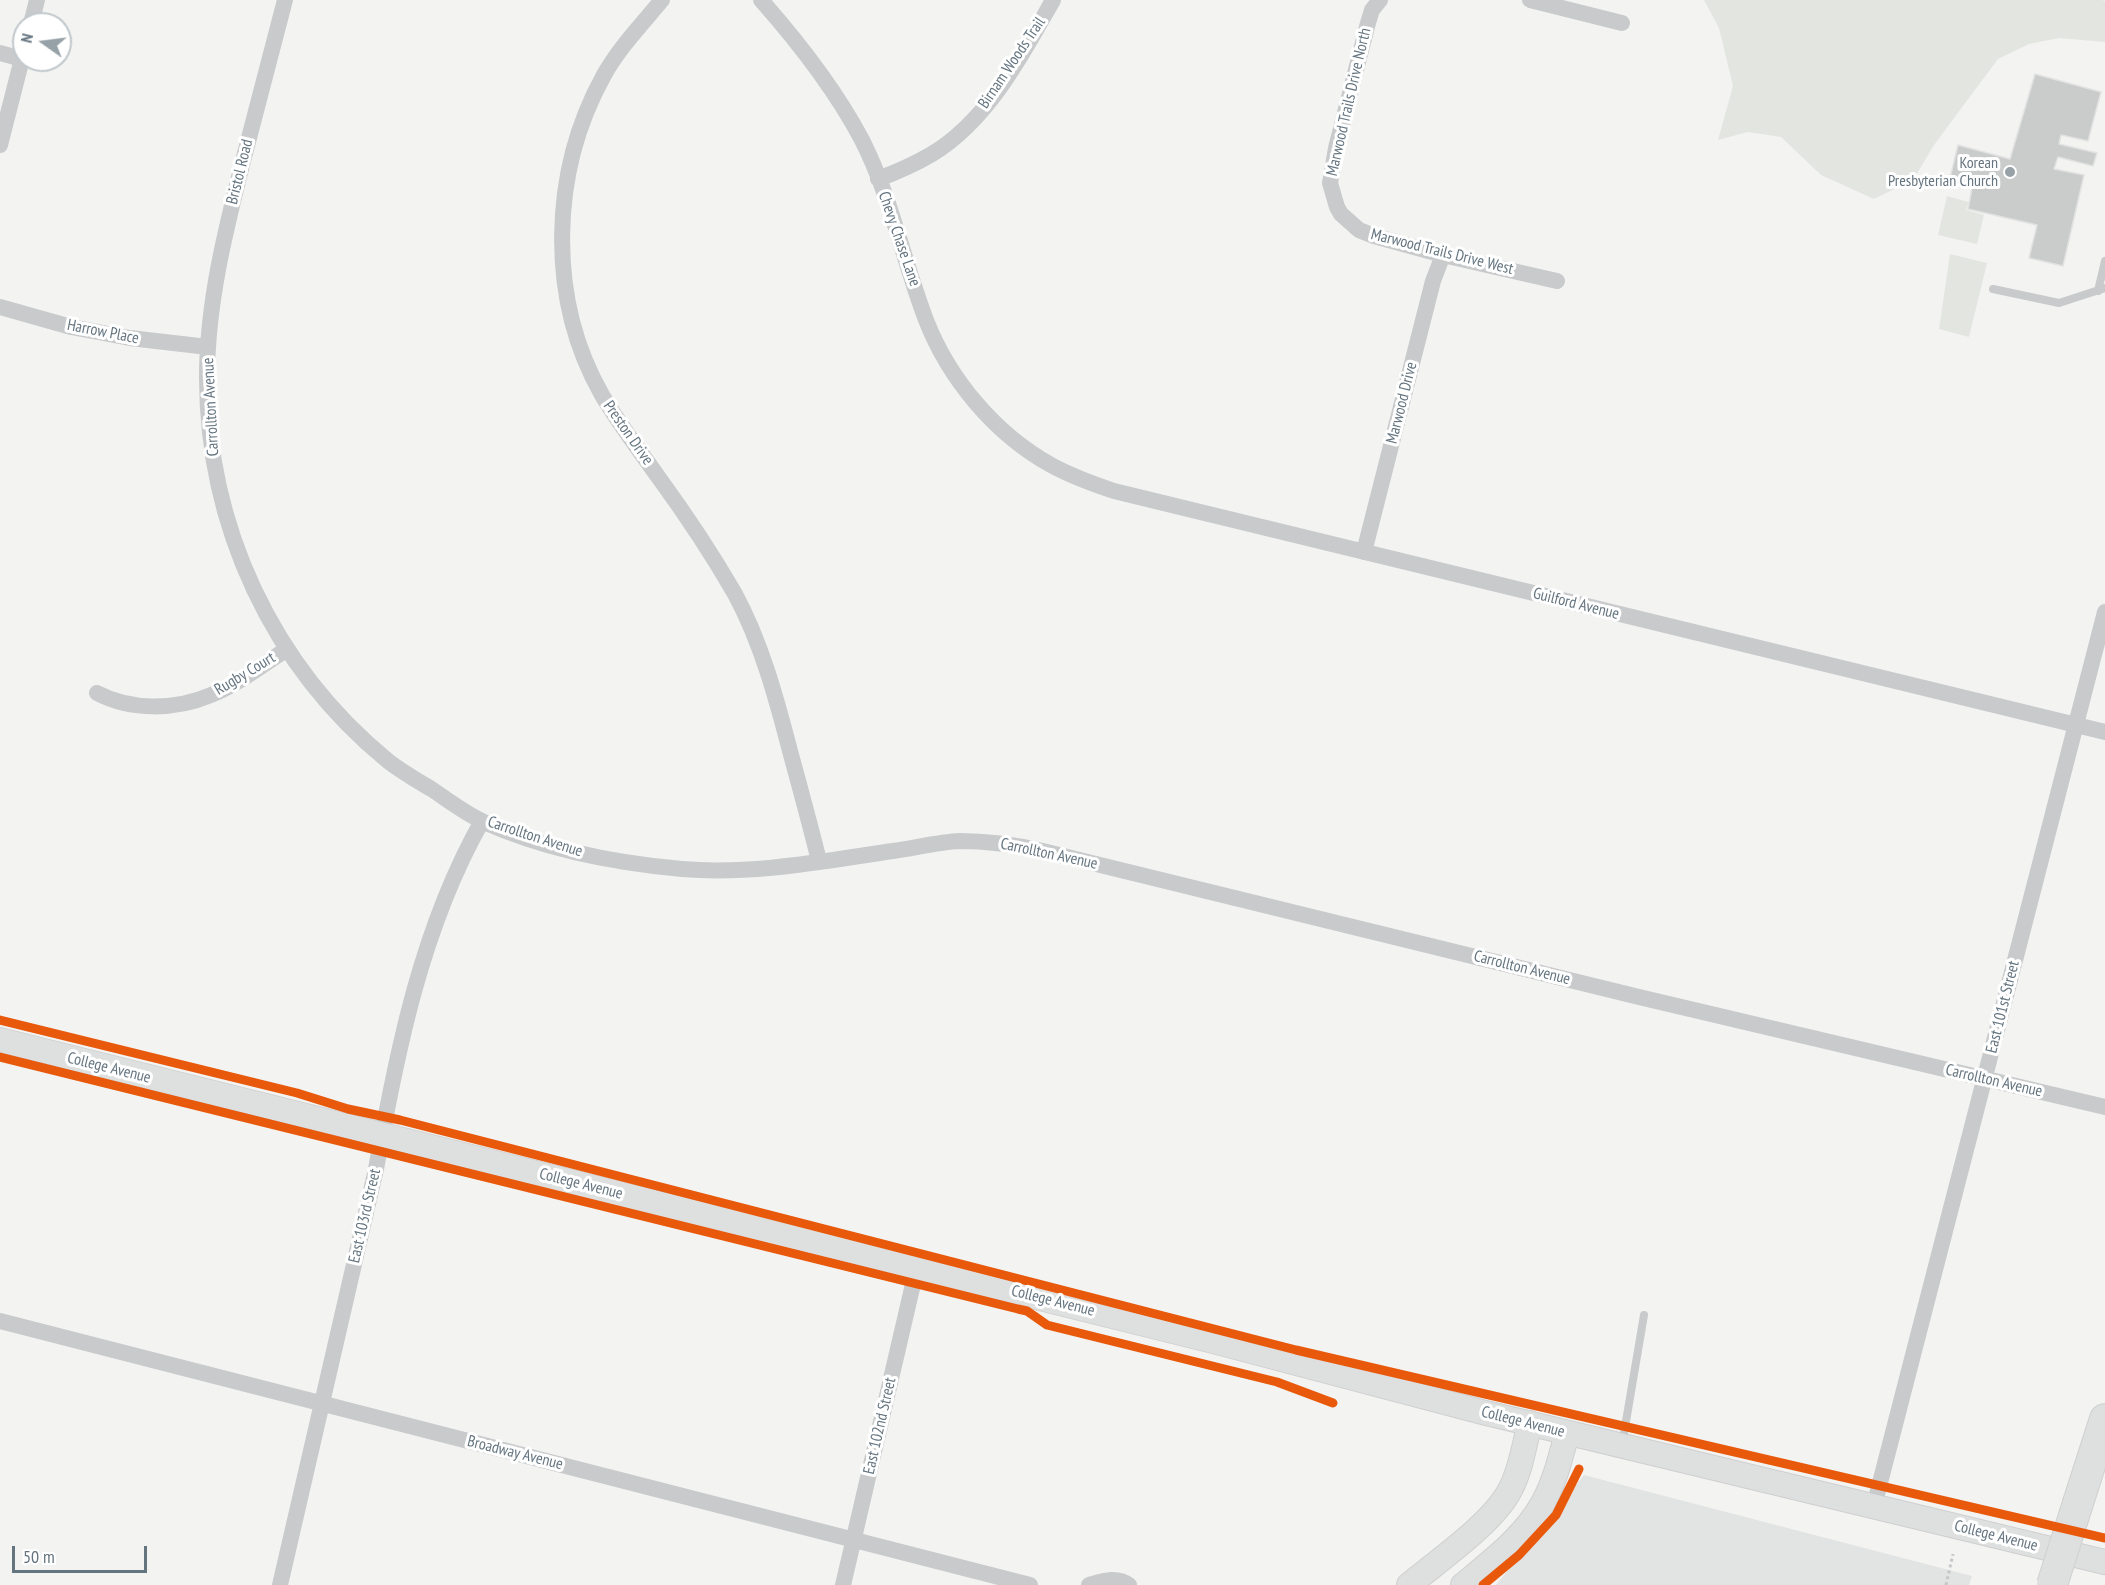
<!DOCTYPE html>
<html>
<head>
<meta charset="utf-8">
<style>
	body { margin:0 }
	#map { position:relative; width:2105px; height:1585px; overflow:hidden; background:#f3f3f2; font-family:"PT Sans Narrow",sans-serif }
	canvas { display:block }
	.north { position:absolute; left:12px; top:12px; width:60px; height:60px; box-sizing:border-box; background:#fff; border:2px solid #c1c8cc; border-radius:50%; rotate:284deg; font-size:16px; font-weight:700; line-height:24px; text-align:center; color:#657580 }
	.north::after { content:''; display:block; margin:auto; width:21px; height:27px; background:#97a1a8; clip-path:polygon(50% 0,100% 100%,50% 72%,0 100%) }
	.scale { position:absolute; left:12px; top:1546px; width:135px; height:27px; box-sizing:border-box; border:3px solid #657580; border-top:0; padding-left:8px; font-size:18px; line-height:21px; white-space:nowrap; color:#657580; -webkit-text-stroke:4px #fff; paint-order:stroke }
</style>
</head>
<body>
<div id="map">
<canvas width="2105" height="1585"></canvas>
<div class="north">N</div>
<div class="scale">50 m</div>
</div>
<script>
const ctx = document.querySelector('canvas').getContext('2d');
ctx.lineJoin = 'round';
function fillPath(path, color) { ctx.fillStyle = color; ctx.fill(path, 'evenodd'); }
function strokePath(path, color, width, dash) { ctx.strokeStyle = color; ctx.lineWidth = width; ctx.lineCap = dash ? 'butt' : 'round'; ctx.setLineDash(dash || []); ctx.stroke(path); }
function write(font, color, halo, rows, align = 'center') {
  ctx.font = font + ' "PT Sans Narrow",sans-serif'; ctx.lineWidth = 6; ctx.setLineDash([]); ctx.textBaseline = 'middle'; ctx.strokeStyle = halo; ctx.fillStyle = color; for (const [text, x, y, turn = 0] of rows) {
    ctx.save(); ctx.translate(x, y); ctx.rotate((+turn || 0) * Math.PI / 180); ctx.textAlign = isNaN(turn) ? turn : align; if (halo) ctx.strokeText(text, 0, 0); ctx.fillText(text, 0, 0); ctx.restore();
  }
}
const built = new Path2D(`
	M1584 1475 1972 1576 1969 1585H1496Z`);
const green = new Path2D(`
	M1704 0H2102L2105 1V42L2059 38 2029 44 1998 59 1934 145 1913 180 1874 199 1821 175 1781 137 1748 132 1718 140 1733 86 1719 28Z
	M1947 196 1969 202 1966 210 1984 215 1977 244 1938 235Z
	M1950 254 1987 263 1969 337 1939 329Z`);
const building = new Path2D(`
	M2035 74 2101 92 2088 141 2061 135 2059 144 2097 153 2093 166 2058 157 2054 169 2084 175 2063 266 2029 258 2037 225 1968 209 1973 183 1950 178 1958 145 2010 159Z`);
const path = new Path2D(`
	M1946 1585 1953 1554`);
const lane = new Path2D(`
	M1993 289 2059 303 2105 288
	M2098 291 2105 261
	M1622 1445 1644 1315`);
const street = new Path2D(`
	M285 0C271 54 257 108 243 161 225 232 207 304 207 377 207 526 272 666 388 761 402 772 418 781 433 790 449 801 466 814 484 822 546 850 615 863 682 869 752 875 824 861 893 851 915 848 938 842 960 841 989 841 1016 845 1043 851L1639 997 2105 1107
	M662 0C642 24 619 48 604 75 550 172 547 299 602 395 619 424 640 451 659 478 686 515 712 554 735 594 761 642 776 697 790 751 800 788 810 824 819 861
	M761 0C799 43 835 89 862 140 891 197 903 260 926 320 949 379 995 434 1051 465 1071 476 1093 484 1114 491L2105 732
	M1380 0 1372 10 1368 23 1336 148 1330 183 1337 207 1341 214 1359 230 1374 236 1443 255 1557 281
	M1530 0 1622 23
	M31 24 37 0
	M0 53 22 59
	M0 145 24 51
	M878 179C897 172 915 164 932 154 988 120 1022 55 1053 0
	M0 307 71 327 130 338 208 347
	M1364 552 1433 281 1443 255
	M97 693C131 711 176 710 211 695 238 684 263 665 287 649
	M0 1321 1030 1585
	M1874 1506 2105 612
	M280 1585 376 1169C397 1050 422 927 482 821
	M843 1585 917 1267
	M1089 1585C1103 1581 1116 1576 1129 1585`);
const secondary = new Path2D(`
	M0 1040 1213 1341 1482 1412 2105 1562
	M1409 1585C1439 1560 1493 1523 1510 1490 1521 1470 1524 1445 1530 1423
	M1463 1585C1492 1561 1525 1536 1543 1503 1555 1481 1561 1456 1567 1433`);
const highway = new Path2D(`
	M2078 1503 2105 1419`);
const highwayBridge = new Path2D(`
	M2052 1585 2078 1503`);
const cycleway = new Path2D(`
	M0 1020 297 1093 348 1109 400 1120 1296 1350 2105 1538
	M0 1057 1018 1309 1027 1311 1047 1325 1277 1382 1333 1403
	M1483 1585 1519 1555 1556 1515 1579 1469`);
const markers = [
	[2010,172,6,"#97a1a8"]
];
const streetNames = [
	["Birnam Woods Trail",1012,63,-56],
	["Marwood Trails Drive North",1349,102,-77],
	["Bristol Road",240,172,-76],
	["Chevy Chase Lane",899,239,71],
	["Marwood Trails Drive West",1442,252,14],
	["Harrow Place",103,332,11],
	["Marwood Drive",1402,403,-76],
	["Carrollton Avenue",211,407,-93],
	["Preston Drive",628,433,55],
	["Guilford Avenue",1576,604,14],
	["Rugby Court",245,674,-31],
	["Carrollton Avenue",535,837,18],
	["Carrollton Avenue",1049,854,12],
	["Carrollton Avenue",1522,968,14],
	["East 101st Street",2003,1007,-76],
	["College Avenue",109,1068,14],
	["Carrollton Avenue",1994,1081,13],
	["College Avenue",581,1184,14],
	["East 103rd Street",365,1216,-77],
	["College Avenue",1053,1301,14],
	["College Avenue",1523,1422,14],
	["East 102nd Street",880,1426,-77],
	["Broadway Avenue",515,1453,14],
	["College Avenue",1996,1536,14]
];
const poiNames = [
	["Korean",1998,163],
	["Presbyterian Church",1998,181]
];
fillPath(built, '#e2e3e3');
fillPath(green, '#e3e6e0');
fillPath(building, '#cacccc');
strokePath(building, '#e2e2e2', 1.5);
strokePath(secondary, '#cfcfd0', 26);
strokePath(highway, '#cfd0d0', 32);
strokePath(path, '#c6c7c8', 3, [3, 3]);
strokePath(lane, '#c8cacb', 8);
strokePath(street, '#c8cacb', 16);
strokePath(secondary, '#dedfdf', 24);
strokePath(highway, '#dedfdf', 30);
strokePath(highwayBridge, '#cfd0d0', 32, []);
strokePath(highwayBridge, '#dedfdf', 30);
strokePath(cycleway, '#e8590c', 9);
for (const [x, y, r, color] of markers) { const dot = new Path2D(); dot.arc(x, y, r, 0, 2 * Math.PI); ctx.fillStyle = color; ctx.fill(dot); strokePath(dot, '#fff', 2); }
write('16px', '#657580', '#fff', streetNames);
write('16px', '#657580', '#fff', poiNames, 'right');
</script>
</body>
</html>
